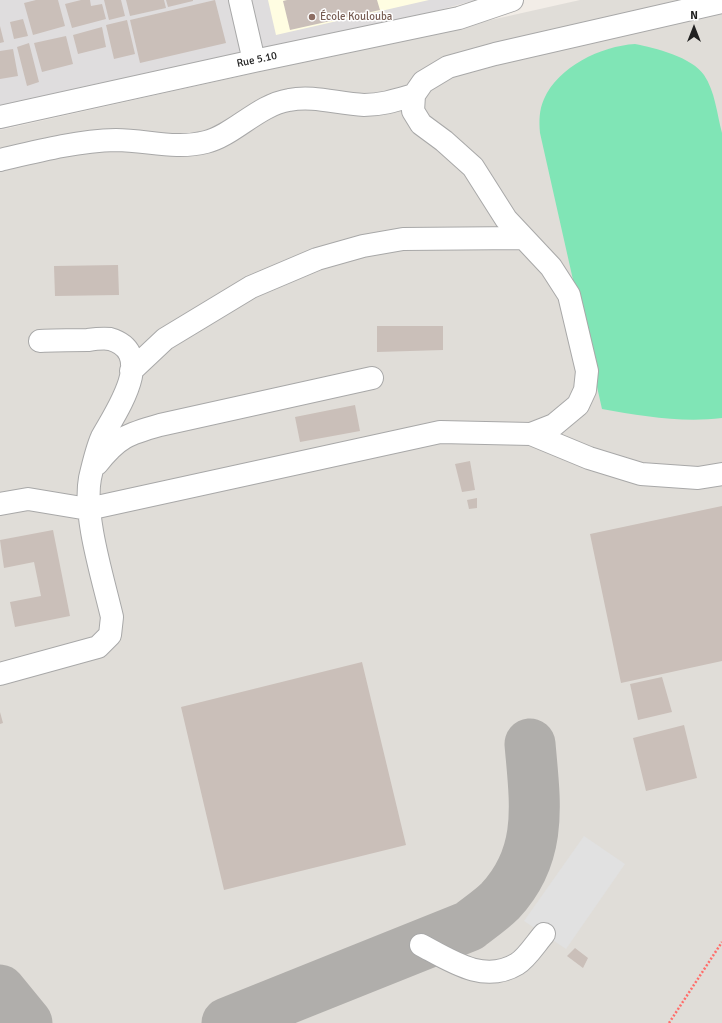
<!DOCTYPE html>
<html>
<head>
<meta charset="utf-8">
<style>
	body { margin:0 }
	#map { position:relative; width:722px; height:1023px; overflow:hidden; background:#f2ede7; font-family:Signika,sans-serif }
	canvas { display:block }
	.north { position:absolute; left:674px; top:8px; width:40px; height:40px; -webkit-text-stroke:3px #fff; paint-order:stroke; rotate:0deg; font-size:11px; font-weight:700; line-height:16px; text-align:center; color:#212121 }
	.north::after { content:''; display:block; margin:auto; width:14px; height:18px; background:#212121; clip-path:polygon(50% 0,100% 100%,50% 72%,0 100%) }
</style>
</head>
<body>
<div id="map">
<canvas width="722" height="1023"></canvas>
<div class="north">N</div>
</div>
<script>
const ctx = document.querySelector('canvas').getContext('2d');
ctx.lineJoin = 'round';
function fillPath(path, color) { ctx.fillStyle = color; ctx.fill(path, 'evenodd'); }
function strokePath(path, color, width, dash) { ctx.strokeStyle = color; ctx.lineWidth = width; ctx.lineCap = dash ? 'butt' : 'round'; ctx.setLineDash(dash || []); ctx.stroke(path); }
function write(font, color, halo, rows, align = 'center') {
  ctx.font = font + ' Signika,sans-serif'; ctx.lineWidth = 3; ctx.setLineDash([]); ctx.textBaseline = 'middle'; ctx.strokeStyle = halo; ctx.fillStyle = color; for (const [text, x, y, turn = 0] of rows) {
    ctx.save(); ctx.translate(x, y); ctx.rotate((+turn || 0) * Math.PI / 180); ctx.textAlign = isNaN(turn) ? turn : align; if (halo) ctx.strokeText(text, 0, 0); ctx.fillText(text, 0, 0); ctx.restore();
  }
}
const residential = new Path2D(`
	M0 0H476L0 130Z`);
const education = new Path2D(`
	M268 0H429L276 35Z`);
const airport = new Path2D(`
	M580 0H722V1023H0V130Z`);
const pitch = new Path2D(`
	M635 44C655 48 692 57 704 75 715 91 717 114 722 133V418C682 423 641 416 602 409L540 133C539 121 539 110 544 99 558 67 601 46 635 44Z`);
const parking = new Path2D(`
	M584 836 625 864 566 949 524 921Z`);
const taxiway = new Path2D(`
	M0 990 27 1023
	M227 1023 469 926C479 918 491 910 500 901 544 854 535 802 530 744`);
const building = new Path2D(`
	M36 0H58L65 26 33 35 24 3Z
	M81 0H90L91 6 102 4 106 19 72 28 65 4Z
	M104 0H121L125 16 109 20Z
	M126 0H164L166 8 130 16Z
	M166 0H193V1L168 7Z
	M215 0 226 43 140 63 130 20Z
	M287 0H377L380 10 290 30 283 1Z
	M23 19 28 36 14 39 10 22Z
	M127 20 135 54 114 59 106 25Z
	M0 26 4 42 0 43Z
	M102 27 106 47 78 54 73 35Z
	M66 36 73 64 42 72 34 43Z
	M29 43 39 82 27 86 17 47Z
	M13 49 18 76 0 79V51Z
	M118 265 119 295 55 296 54 266Z
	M377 326H443V350L377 352Z
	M355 405 360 431 300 442 295 417Z
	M470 461 475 490 462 492 455 464Z
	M477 498V508L469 509 467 500Z
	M722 506V661L621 683 590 534Z
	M53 530 70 616 15 627 10 602 41 596 34 562 4 568 0 540Z
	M362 662 406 845 224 890 181 707Z
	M662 677 672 712 638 720 630 684Z
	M0 712 3 723 0 724Z
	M684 725 697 778 646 791 633 738Z
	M575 948 588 958 583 968 567 956Z`);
const path = new Path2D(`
	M669 1023 722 942`);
const minor = new Path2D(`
	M240 0 254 61
	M0 117 254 61 459 18 512 0
	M0 160C38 151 76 141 116 140 147 140 175 150 206 142 234 135 258 105 289 100 314 95 338 104 364 105 382 105 397 100 414 95
	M131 371 165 339 251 287 317 259 363 246 403 239 523 238
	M531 434 589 458 641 474 698 478 722 474
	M97 464C118 437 128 434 160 425L372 378
	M0 504 28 499 88 509 440 432 531 434 554 425 578 405 585 390 587 371 569 295 551 267 506 219 473 167 444 141 421 124 413 111 414 95 423 82 448 67 495 54 722 2
	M0 674 98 647 110 635 112 617C103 578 83 516 90 478 93 465 97 448 102 437 115 413 158 353 110 339 103 338 95 339 88 340 72 340 56 340 40 341
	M421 945C451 961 484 984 517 964 527 958 536 943 544 934`);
const markers = [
	[312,17,4,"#8d6e63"]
];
const educationNames = [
	["École Koulouba",320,17]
];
const streetNames = [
	["Rue 5.10",257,60,-12]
];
fillPath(residential, '#dfddde');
fillPath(education, '#fffde2');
fillPath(airport, '#e0ddd8');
fillPath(pitch, '#80e5b6');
fillPath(parking, '#e1e1e1');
strokePath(taxiway, '#b0aeab', 51);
fillPath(building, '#cabfb9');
strokePath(minor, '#a8a8a8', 24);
strokePath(path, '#ff6d6a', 2.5, [2, 2]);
strokePath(minor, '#fff', 22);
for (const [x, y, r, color] of markers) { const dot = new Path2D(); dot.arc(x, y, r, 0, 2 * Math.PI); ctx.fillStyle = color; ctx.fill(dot); strokePath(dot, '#fff', 1.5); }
write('11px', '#785e54', '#fff', educationNames, 'left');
write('11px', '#212121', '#fff', streetNames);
</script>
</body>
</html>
